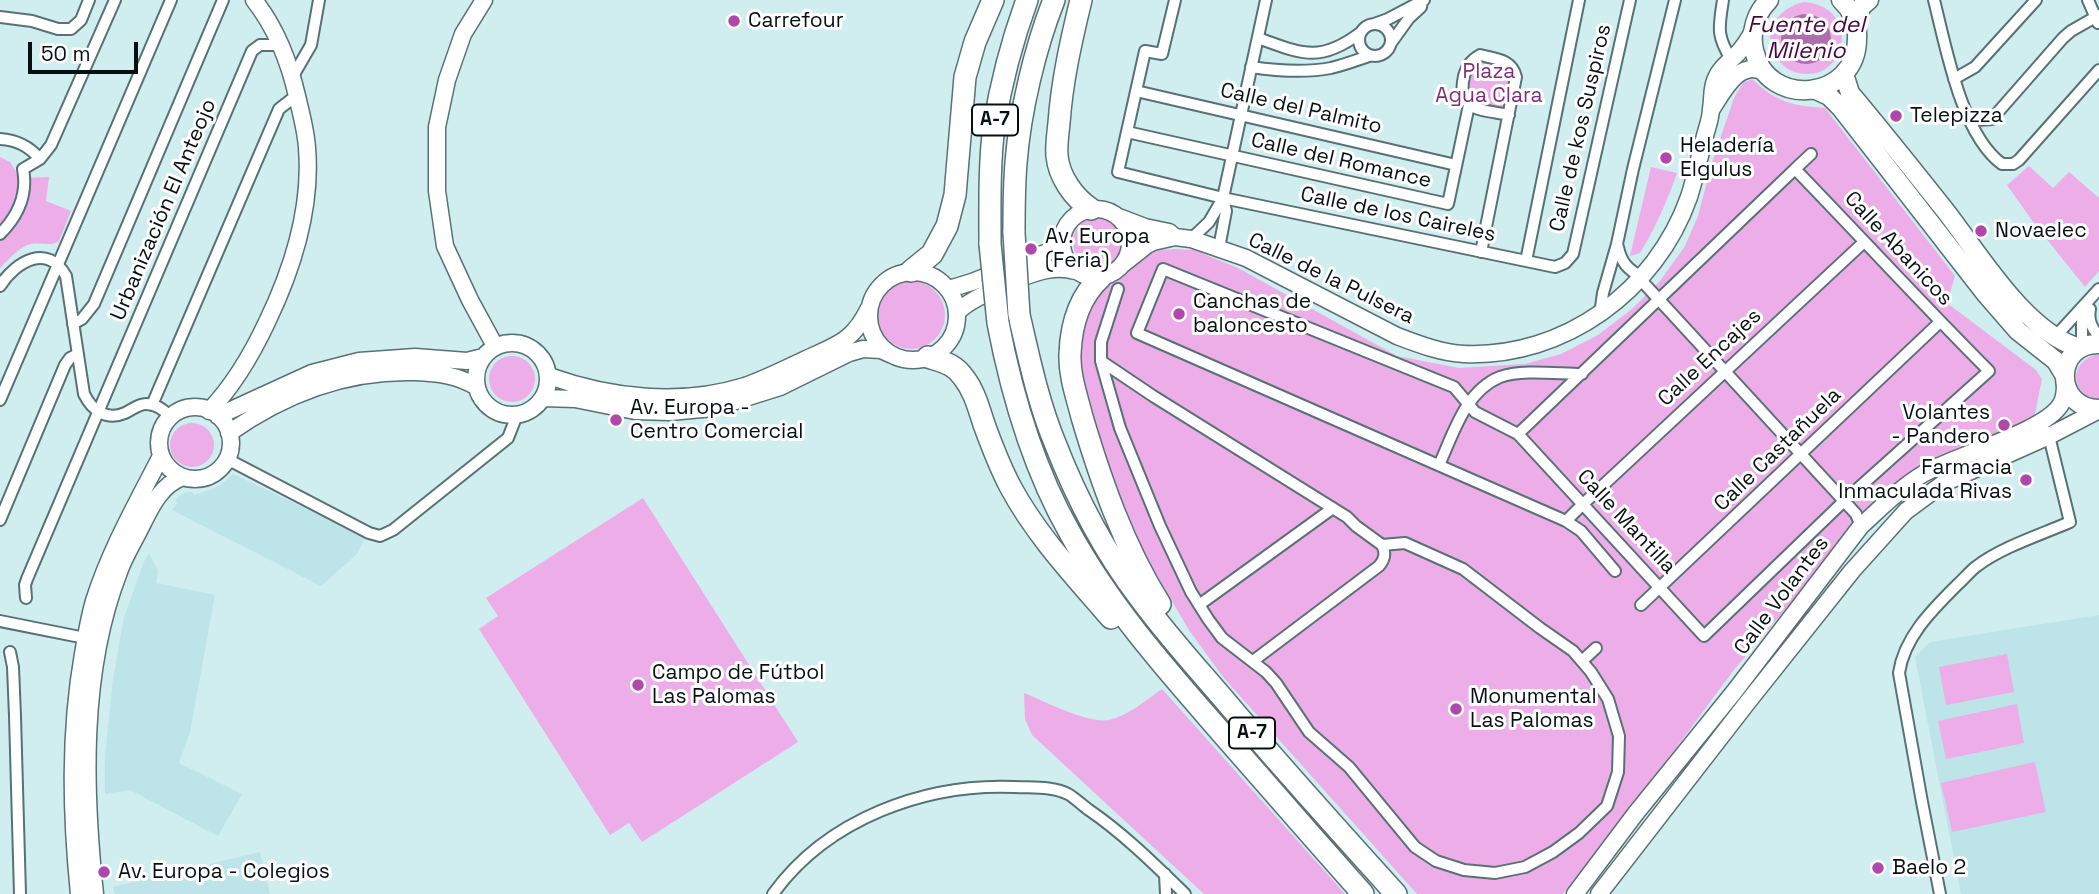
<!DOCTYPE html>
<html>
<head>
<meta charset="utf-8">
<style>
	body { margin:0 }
	#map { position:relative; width:2099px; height:894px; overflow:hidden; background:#d0edf0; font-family:"Space Grotesk",sans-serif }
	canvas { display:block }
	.scale { position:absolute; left:28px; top:42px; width:110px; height:32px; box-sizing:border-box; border:4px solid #061011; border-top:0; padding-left:9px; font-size:21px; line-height:24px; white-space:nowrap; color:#061011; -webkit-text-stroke:5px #fff; paint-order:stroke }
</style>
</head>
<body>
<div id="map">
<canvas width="2099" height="894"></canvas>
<div class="scale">50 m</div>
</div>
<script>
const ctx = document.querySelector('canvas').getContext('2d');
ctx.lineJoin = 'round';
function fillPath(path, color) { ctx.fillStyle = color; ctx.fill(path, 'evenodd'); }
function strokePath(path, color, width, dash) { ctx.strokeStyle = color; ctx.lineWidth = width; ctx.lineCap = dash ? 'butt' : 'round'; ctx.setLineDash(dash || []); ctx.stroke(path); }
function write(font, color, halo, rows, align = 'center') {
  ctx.font = font + ' "Space Grotesk",sans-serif'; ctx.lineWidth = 6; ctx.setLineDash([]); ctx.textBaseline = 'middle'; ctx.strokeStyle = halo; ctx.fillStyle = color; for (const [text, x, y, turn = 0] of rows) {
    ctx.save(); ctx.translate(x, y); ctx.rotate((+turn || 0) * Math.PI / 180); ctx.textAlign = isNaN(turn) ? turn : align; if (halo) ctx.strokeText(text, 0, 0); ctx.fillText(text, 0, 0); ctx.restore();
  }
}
const built = new Path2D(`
	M233 474 365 537 357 554 321 586 172 510 178 503 175 500 182 494 187 492H193V495L210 490 222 484Z
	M149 553 158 571 156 583 215 595 190 732 179 763 242 794 218 836 130 790 105 794V757L108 727 113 679 124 617 144 562Z
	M2099 615V894H1961L1915 657 1930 642Z
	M260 852 270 894H115L113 887Z`);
const green = new Path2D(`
	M1804 2C1863 7 1847 84 1798 73 1788 71 1779 63 1774 53 1762 28 1781 7 1804 2ZM1822 19C1831 29 1833 37 1829 50L1782 34 1790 20Z
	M1474 58 1511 66 1509 115 1472 107 1462 88Z
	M1752 79C1776 102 1793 106 1825 108L1955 276 1947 303 2036 370 2042 379 2034 418 1933 460 1861 520 1733 671 1616 829 1563 894H1417L1223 677 1189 630 1149 562 1118 497 1094 427 1077 357 1081 326 1101 289 1120 277 1136 261 1152 251 1173 249 1194 250 1238 268 1397 356 1459 368 1525 364 1561 354 1598 335 1632 309 1660 281 1685 246 1698 216 1712 163 1734 98 1743 83Z
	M0 157 10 162 20 178 49 177 46 201 71 211 59 241C50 247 41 242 31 244 20 246 8 260 0 268Z
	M2029 166 2053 188 2069 172 2099 198V271L2085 287 2036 226 2007 185Z
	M1651 167 1677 173C1667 201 1656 227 1640 253L1630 256Z
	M1073 242a25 25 0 1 1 50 0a25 25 0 1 1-50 0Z
	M877 315a34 34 0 1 1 68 0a34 34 0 1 1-68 0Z
	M2095 355H2099V399H2097C2070 394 2069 363 2095 355Z
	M489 379a23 23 0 1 1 46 0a23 23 0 1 1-46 0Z
	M170 445a22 22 0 1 1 44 0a22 22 0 1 1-44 0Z
	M643 498 798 742 642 842 629 823 610 835 479 629 498 616 486 598Z
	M2007 654 2014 692 1946 705 1939 667Z
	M1162 689 1345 894H1204L1032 735 1025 719 1024 693C1045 701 1087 724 1109 720 1128 716 1146 700 1162 689Z
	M2017 704 2024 743 1946 759 1938 721Z
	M2035 762 2046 812 1952 832 1941 783Z`);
const water = new Path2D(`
	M1781 39a25 25 0 1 1 50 0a25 25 0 1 1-50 0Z`);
const street = new Path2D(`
	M1175 0 1162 54 1145 51 1118 172 1223 198 1555 267 1565 263 1573 254 1630 0
	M1723 0C1719 27 1716 35 1731 59
	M1934 0C1946 47 1961 134 2002 164H2013L2019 160 2099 70
	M2088 0 2098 23
	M0 17 32 21 58 29H71L81 20 89 0
	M1359 40a16 16 0 1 1 32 0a16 16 0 1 1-32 0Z
	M1374 24 1388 19 1424 0
	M1258 38C1302 54 1320 63 1360 33
	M1391 43 1409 18 1421 7 1422 1
	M1251 67C1278 71 1305 73 1331 68 1344 65 1357 60 1369 56
	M293 76 311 45 319 0
	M1954 79 1975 67 2036 0
	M1136 91 1456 165
	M1969 118 1977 120 1992 119 2063 38 2071 31 2099 15
	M1127 132 1448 204 1469 105
	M0 139C17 140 29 146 40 159
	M1811 154 1795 169C1860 236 1923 305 1989 371L1844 501 1704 636 1518 434 1475 412 1454 387 1163 269 1137 333 1566 521 1583 504 1864 242
	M0 234C18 216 28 195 23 169L40 159 51 145 115 0
	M1191 239 1209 222 1223 198 1266 0
	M1618 247C1621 262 1628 270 1642 277
	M1219 248 1226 211 1223 198
	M1481 252 1516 77C1512 59 1495 59 1480 55 1471 60 1467 66 1464 76 1456 112 1481 109 1509 115
	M1526 261 1579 0
	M1640 279 1856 514 1861 526
	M0 286C16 261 48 243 66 276L84 394C92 410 106 421 125 413 132 410 138 404 146 404 157 404 163 410 171 417
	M1118 289 1101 342V361L1106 379 1120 428 1160 526 1191 592 1208 619 1222 638 1266 672 1276 683 1309 732 1349 767 1415 847 1436 861 1464 870 1495 873 1525 867 1553 852 1579 833 1607 806 1618 772 1619 736 1608 699 1591 672 1573 651 1540 628 1463 569 1405 543 1382 545
	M2090 309C2088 320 2091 327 2099 336
	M1600 314 1603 293 1617 244 1633 169 1675 0
	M73 324 82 319 94 304 223 0
	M2055 337 2099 289
	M2082 347V322L2087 305
	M1101 361 1153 396 1347 517 1356 526 1382 545C1386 553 1385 559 1379 566L1253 661
	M0 400 171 0
	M152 405 279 109 297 95
	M1518 434 1795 169
	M227 459 369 533 380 536 393 530 508 438 517 415
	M1439 465C1453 435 1465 391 1500 377 1522 369 1558 374 1582 374
	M0 520 65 365 70 358 78 354
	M1566 521 1581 531 1615 571
	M26 598 25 585 27 579 252 51 260 45H281
	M1199 605 1333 508
	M1641 605 1940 322
	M0 621 85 638
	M10 652 13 667 15 716 20 894
	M1582 661 1596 648
	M1165 874 1166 894
	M773 894C827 819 925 783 1015 787 1033 788 1052 786 1068 794 1075 798 1082 805 1089 810 1124 834 1154 864 1185 894
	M1940 894 1922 802 1899 673C1904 637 1933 609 1957 585 1964 579 1970 571 1977 566 2002 547 2040 535 2070 522L2049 436 2045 431`);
const secondary = new Path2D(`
	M484 0 463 34 447 80 437 127V191L445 246 470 300 495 346
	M1711 110C1723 92 1740 56 1766 74
	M1062 243a34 34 0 1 1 68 0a34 34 0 1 1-68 0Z
	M1119 217 1145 227 1169 232 1175 237
	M1123 264 1147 245 1153 242 1175 237 1191 239 1246 258 1397 336C1418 344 1441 353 1464 354 1564 358 1656 291 1689 197 1695 178 1699 159 1704 140 1706 130 1711 119 1711 109 1713 98 1711 88 1716 78 1720 68 1729 62 1737 54 1743 48 1748 40 1752 33
	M869 316a44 44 0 1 1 88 0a44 44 0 1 1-88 0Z
	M949 289 972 282 1050 251 1061 239
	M957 313C967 299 1029 273 1047 270 1058 268 1065 268 1075 271
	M476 379a36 36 0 1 1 72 0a36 36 0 1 1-72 0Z
	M549 376C610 398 681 406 745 386 765 379 785 369 804 360 836 345 853 342 869 308
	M543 398 575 399 635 411 670 412 713 408 780 387 849 353 863 349 881 350 890 354
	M159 443a36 36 0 1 1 72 0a36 36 0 1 1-72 0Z
	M209 411C234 385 252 354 267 322 293 268 312 208 307 148 306 131 301 113 297 96 289 61 276 28 254 0
	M218 416 312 373 359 361 415 357 467 361 483 357
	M229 433C284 394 347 370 415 372 438 373 457 375 477 387
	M79 894C71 814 69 734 83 654 86 636 89 618 94 601 110 550 137 503 161 456
	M95 894C84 790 80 672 119 572 124 557 133 543 140 529 150 509 160 485 183 477
	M1575 894 1636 813 1734 692 1861 526C1881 508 1900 488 1923 474 1955 455 2045 432 2061 404 2065 398 2065 390 2065 383
	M1599 894 1747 703 1852 571 1906 511 1944 483 2049 436 2099 410`);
const primary = new Path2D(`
	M1769 0C1756 13 1750 31 1754 50 1767 110 1857 100 1857 39 1858 24 1852 10 1841 0
	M1855 22 1862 6 1869 0
	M1844 74 1850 93C1882 131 1913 170 1944 209 1978 252 2025 333 2080 348
	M1816 90 1829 96 1841 108 1985 293 2018 331 2056 361 2065 376
	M2099 344C2054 343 2053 408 2099 409`);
const highway = new Path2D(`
	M1081 0C1071 41 1062 81 1059 123 1058 134 1056 145 1057 156 1059 177 1074 198 1091 209
	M1014 233C1014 210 1014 186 1016 163 1020 111 1035 48 1054 0
	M990 244C990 205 989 165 994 126 1001 83 1012 41 1027 0
	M911 271 932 254 947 226 955 195 965 77 975 42 993 0
	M1101 277C1079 297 1071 325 1070 354 1069 375 1077 397 1082 417 1101 481 1124 547 1160 604
	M1019 315C1029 358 1038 402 1055 443 1076 497 1104 551 1139 597 1166 634 1197 668 1227 703 1282 768 1339 831 1396 894
	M998 323C1012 396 1033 468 1070 533 1110 606 1165 668 1220 731 1267 785 1315 840 1363 894
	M928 357C943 362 955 364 964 378 975 392 979 410 985 427 992 446 1000 467 1010 486 1036 535 1075 576 1111 618`);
const highwayBridge = new Path2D(`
	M1014 233 1019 315
	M990 244 998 323`);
const markers = [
	[734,21,7,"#af48ac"],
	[1896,116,7,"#af48ac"],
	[1666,158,7,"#af48ac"],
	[1981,231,7,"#af48ac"],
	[1031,249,7,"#af48ac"],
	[1179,314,7,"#af48ac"],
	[616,420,7,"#af48ac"],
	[2004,425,7,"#af48ac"],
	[2026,480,7,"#af48ac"],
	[638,685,7,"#af48ac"],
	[1456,709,7,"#af48ac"],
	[1878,868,7,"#af48ac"],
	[104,872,7,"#af48ac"]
];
const shields = [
	[995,120,46],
	[1252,733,46]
];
const shieldNames = [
	["A-7",995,120],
	["A-7",1252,733]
];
const poiNames = [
	["Carrefour",748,21],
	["Telepizza",1910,116],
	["Heladería",1680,146],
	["Elgulus",1680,170],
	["Novaelec",1995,231],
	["Av. Europa",1045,237],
	["(Feria)",1045,261],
	["Canchas de",1193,302],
	["baloncesto",1193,326],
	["Av. Europa -",630,408],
	["Centro Comercial",630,432],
	["Volantes",1990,413,"right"],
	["- Pandero",1990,437,"right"],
	["Farmacia",2012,468,"right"],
	["Inmaculada Rivas",2012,492,"right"],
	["Campo de Fútbol",652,673],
	["Las Palomas",652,697],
	["Monumental",1470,697],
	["Las Palomas",1470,721],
	["Baelo 2",1892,868],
	["Av. Europa - Colegios",118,872]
];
const parkNames = [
	["Plaza",1489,72],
	["Agua Clara",1489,96]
];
const streetNames = [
	["Calle del Palmito",1301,109,13],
	["Calle de kos Suspiros",1581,128,-77],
	["Calle del Romance",1341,161,13],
	["Urbanización El Anteojo",164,210,-67],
	["Calle de los Caireles",1398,215,12],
	["Calle Abanicos",1898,249,47],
	["Calle de la Pulsera",1331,279,26],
	["Calle Encajes",1710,358,-43],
	["Calle Castañuela",1778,450,-44],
	["Calle Mantilla",1626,522,47],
	["Calle Volantes",1782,596,-53]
];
const waterNames = [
	["Fuente del",1806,26],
	["Milenio",1806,52]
];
fillPath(built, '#bde4e8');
fillPath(green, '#edade8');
fillPath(water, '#b06dad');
strokePath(street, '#587174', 14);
strokePath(secondary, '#587174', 19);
strokePath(primary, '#587174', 21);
strokePath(highway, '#587174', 24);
strokePath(street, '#fff', 10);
strokePath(secondary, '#fff', 16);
strokePath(primary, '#fff', 18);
strokePath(highway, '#fff', 21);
strokePath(highwayBridge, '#587174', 24, []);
strokePath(highwayBridge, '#fff', 21);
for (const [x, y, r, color] of markers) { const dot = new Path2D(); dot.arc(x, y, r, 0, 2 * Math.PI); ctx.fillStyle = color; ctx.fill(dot); strokePath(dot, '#fff', 2.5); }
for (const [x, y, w] of shields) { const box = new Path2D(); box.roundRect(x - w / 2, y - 15.5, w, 31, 5); ctx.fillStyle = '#fff'; ctx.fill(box); strokePath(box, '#061011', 2); }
write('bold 19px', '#061011', null, shieldNames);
write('21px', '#061011', '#fff', poiNames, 'left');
write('21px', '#802d7e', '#fff', parkNames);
write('21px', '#061011', '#fff', streetNames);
write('italic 23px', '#470646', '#fff', waterNames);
</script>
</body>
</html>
